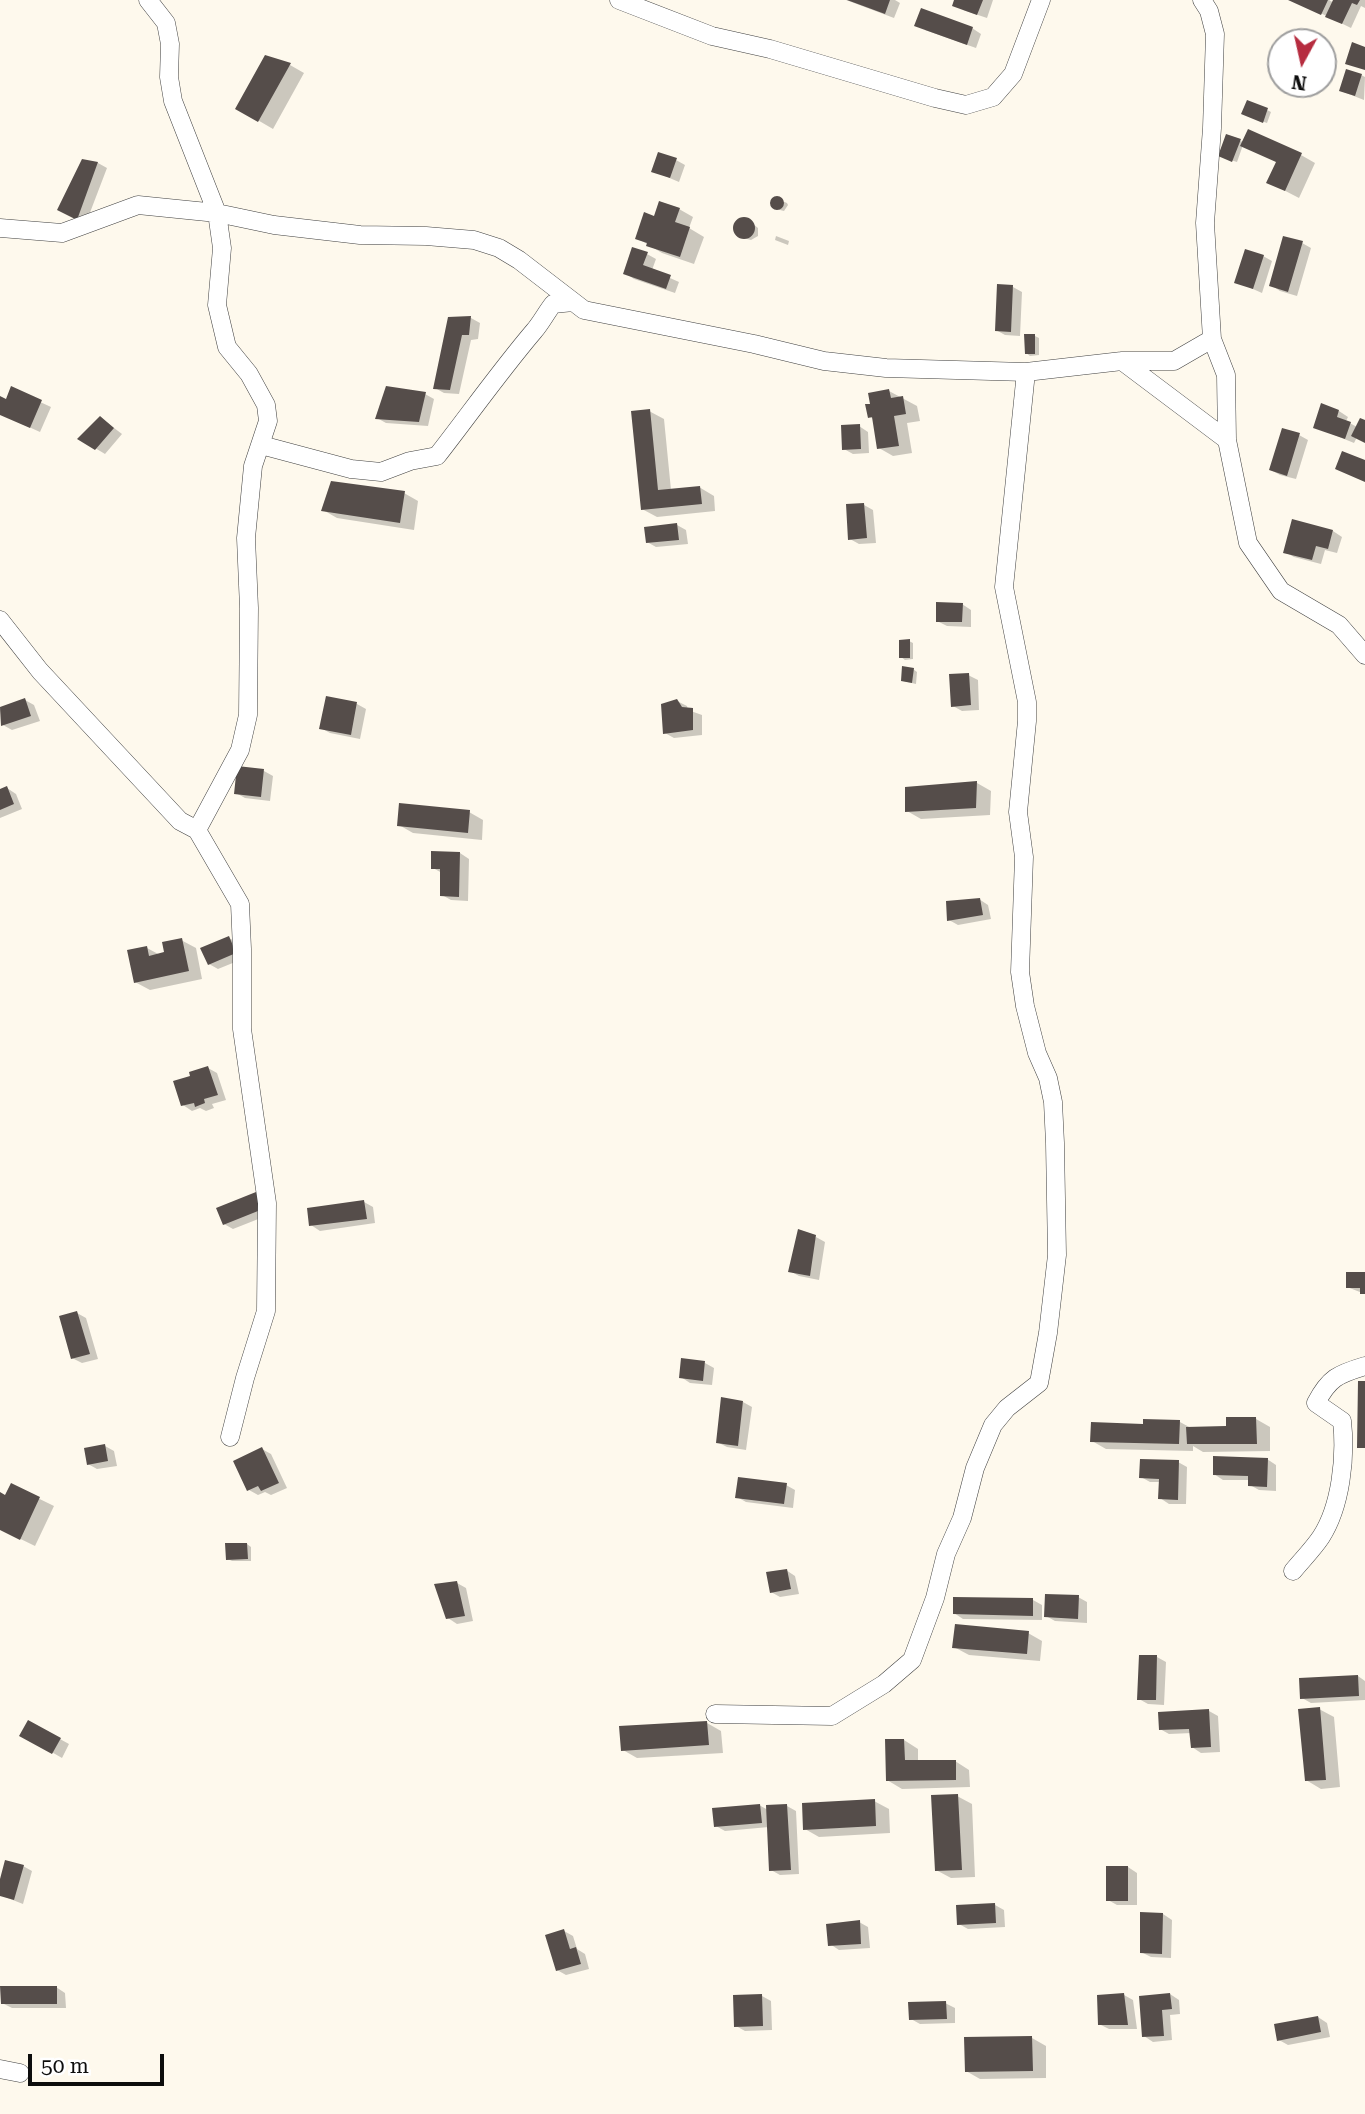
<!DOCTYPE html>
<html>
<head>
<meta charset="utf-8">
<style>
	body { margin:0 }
	#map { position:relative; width:1365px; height:2114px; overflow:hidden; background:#fef9ed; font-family:"Roboto Serif",serif }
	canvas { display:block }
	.north { position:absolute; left:1267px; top:28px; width:70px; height:70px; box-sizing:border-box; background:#fff; border:2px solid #9e9e9e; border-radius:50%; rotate:188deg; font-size:19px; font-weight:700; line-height:28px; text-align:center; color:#0d0d0d }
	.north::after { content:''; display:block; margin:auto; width:24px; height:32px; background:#b62c3f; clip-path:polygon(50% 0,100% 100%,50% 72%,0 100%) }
	.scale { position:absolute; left:28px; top:2054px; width:136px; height:32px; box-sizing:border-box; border:4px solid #0d0d0d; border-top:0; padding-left:9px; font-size:21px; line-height:24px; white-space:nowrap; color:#0d0d0d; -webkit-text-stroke:5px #fff; paint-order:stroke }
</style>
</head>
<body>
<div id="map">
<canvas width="1365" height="2114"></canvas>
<div class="north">N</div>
<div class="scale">50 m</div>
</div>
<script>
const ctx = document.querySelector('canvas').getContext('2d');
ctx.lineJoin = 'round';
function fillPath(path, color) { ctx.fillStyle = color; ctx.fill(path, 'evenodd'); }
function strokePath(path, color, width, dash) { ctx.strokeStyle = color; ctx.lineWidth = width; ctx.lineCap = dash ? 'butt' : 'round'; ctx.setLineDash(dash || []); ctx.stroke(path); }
const shadow = new Path2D(`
	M846 0H895L900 3 894 18Z
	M956 0H993L987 18 963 10Z
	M1294 0H1329L1334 3 1335 0H1365V8L1361 6 1351 28Z
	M972 28 981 34 976 48 925 30Z
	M1323 59 1336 65 1332 74 1323 71Z
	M290 65 304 73 273 129 237 108Z
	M1361 75 1365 77 1364 100 1341 91Z
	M1267 110 1271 112 1267 123 1247 116Z
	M1240 141 1301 155 1315 163 1299 198 1268 182 1277 162 1243 145 1237 162 1224 158Z
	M676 160 685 165 679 182 653 171Z
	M83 161 98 163 107 168 86 223 68 214Z
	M775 198 787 203 788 205 784 211 776 209 772 203Z
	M679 209 693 217 689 228 704 237 694 264 662 253 637 238 655 218Z
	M743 219H747L758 228V236L751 240 743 238 736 232V223Z
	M776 236 789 241 788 245 775 240Z
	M1302 243 1311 248 1297 296 1280 291 1271 285Z
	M647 254 656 259 652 270 679 282 675 293 634 279 625 273Z
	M1263 256 1272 261 1262 293 1237 282Z
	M1013 287 1022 292 1020 336 1005 335 996 330Z
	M471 318 480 323 478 339 471 340 459 394 444 393 435 388 450 319Z
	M1035 336 1039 338V355L1030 356 1026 353Z
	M12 389 51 407 40 432 0 414V399L7 401Z
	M889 391 917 406 920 421 907 423 912 453 893 456 879 448 874 419 869 417 872 405Z
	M425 394 434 399 428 426 386 423 377 418Z
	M649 411 664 419 671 490 699 487 714 496 715 511 657 517 642 509Z
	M1339 411 1348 417 1346 421 1357 427 1365 422V442L1357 437 1354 443 1315 427Z
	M101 418 122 434 105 454 80 439Z
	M859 426 868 432 869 453 853 454 844 449Z
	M1299 435 1308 440 1296 479 1280 475 1271 470Z
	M404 493 418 501 414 530 337 518 323 510Z
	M864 505 873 510 876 543 859 544 850 539Z
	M1293 521 1333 531 1342 537 1337 553 1325 550 1321 564 1294 557 1285 552Z
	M677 525 686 530 688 544 656 547 647 542Z
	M962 604 971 610V627L947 626 937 621Z
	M909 641 913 643V659L905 660 901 657Z
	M913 669 917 672 916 684 903 681Z
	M968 675 978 680 979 710 962 711 953 706Z
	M327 698 357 704 366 709 360 739 330 733 321 728Z
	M25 700 34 705 40 721 12 730 3 725 0 709Z
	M677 701 687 706 688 710 702 715V735L674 738 665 733Z
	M239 768 264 771 273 776 270 801 245 798 236 793Z
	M977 783 991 791 990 815 921 819 907 811V788Z
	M7 788 16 794 22 809 0 818V791Z
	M469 812 483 820 482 840 413 833 399 825Z
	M460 853 469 859 468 901 451 900 442 895V873L433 868Z
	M979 899 988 905 991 919 958 925 949 920Z
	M229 938 238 943 245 958 218 969 209 964Z
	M181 940 196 948 202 979 150 990 135 982 147 948 160 955Z
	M208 1068 217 1073 226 1100 212 1104 214 1108 206 1111 200 1108 192 1111 183 1105 193 1077Z
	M256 1194 271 1214 233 1229 224 1224Z
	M364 1202 373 1207 375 1223 320 1231 311 1225Z
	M816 1237 825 1242 819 1280 799 1276 790 1271Z
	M1365 1274V1294L1347 1287Z
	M77 1313 86 1318 98 1359 82 1363 72 1358Z
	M705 1363 714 1368 712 1385 690 1383 681 1377Z
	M743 1402 752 1407 746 1450 727 1447 717 1442Z
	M1256 1419 1270 1427V1451L1203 1452 1193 1446V1451L1106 1449 1092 1441 1145 1425 1180 1422 1191 1428H1228Z
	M105 1446 114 1451 117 1466 97 1469 88 1464Z
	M262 1449 271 1454 287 1488 271 1495 265 1492 258 1495 249 1490Z
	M1267 1459 1276 1465V1491L1259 1490 1250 1485V1480H1223L1214 1474Z
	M1178 1462 1187 1467 1186 1504H1169L1160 1498 1161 1482H1150L1141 1477Z
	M11 1485 54 1506 35 1546 0 1529V1494L5 1497Z
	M786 1485 795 1490 793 1508 746 1502 737 1497Z
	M247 1544 251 1547V1561H232L228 1559Z
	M786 1570 795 1576 799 1594 780 1597 771 1592Z
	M457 1583 466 1588 473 1621 457 1624 448 1618Z
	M1078 1597 1087 1602V1623L1055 1621 1046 1616Z
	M1033 1600 1042 1605V1620L963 1619 954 1613Z
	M1028 1633 1042 1641 1040 1661 969 1655 954 1647Z
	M1157 1657 1166 1662 1164 1705 1148 1704 1139 1699Z
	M1358 1676 1365 1681V1700L1311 1703 1302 1698Z
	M1319 1709 1334 1717 1340 1787 1321 1789 1306 1780Z
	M1209 1711 1218 1716 1220 1752 1201 1753 1192 1747V1733L1169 1734 1160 1729Z
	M29 1722 69 1744 62 1758 22 1735Z
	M707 1723 721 1731 723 1753 637 1758 623 1750Z
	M904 1740 918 1749V1762L955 1761 969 1770 970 1787 902 1789 887 1780Z
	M957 1796 972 1804 975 1877 951 1878 936 1870Z
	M874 1801 889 1809 890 1833 819 1837 805 1829Z
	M759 1805 768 1810 787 1806 796 1811 799 1874 780 1875 771 1870 769 1827 725 1831 716 1826Z
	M23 1866 32 1871 23 1904 0 1895V1886Z
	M1128 1867 1137 1873V1905H1117L1108 1900Z
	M995 1905 1004 1910 1005 1927 968 1929 959 1924Z
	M1163 1914 1172 1920 1171 1958 1151 1957 1141 1952Z
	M859 1922 868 1927 870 1948 839 1950 830 1944Z
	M564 1931 573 1936 577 1949 585 1954 589 1969 566 1975 557 1970Z
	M56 1987 65 1993 66 2008H12L2 2003Z
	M1170 1994 1179 2000 1180 2014 1170 2015 1172 2040 1153 2042 1144 2036Z
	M1124 1995 1133 2000 1137 2029H1109L1099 2024Z
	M762 1996 771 2001 772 2030 745 2031 736 2026Z
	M945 2003 955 2008V2023L920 2024 911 2019Z
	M1318 2017 1327 2023 1330 2037 1288 2045 1279 2040Z
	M1032 2038 1046 2046V2078L980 2079 966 2071Z`);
const building = new Path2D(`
	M847 0H890L885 14Z
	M954 0H983L977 15 952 6Z
	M1288 0H1328L1321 15Z
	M1333 0H1360L1357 5 1352 3 1342 24 1325 17Z
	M921 8 973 27 967 45 914 26Z
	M1352 42 1365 47V70L1345 64Z
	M265 55 291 63 258 122 235 109Z
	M1346 69 1362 74 1355 96 1339 91Z
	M1247 100 1268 108 1263 123 1241 114Z
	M1248 129 1302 153 1285 191 1266 183 1276 162 1240 146Z
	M1226 134 1241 139 1232 162 1218 156Z
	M658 152 677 158 670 178 651 172Z
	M82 159 98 162 77 220 57 210Z
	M770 203a7 7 0 1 1 14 0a7 7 0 1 1-14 0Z
	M659 201 680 208 675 222 690 227 680 257 646 246 647 243 635 239 644 212 654 216Z
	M733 228a11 11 0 1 1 22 0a11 11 0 1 1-22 0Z
	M1283 236 1303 241 1288 292 1269 286Z
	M632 247 648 252 643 265 671 275 666 289 623 274Z
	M1245 249 1264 255 1253 289 1234 283Z
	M997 284 1013 285 1011 332 995 331Z
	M471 316 469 335H462L450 390 433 389 448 317Z
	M1024 334H1035V354H1025Z
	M11 386 42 400 30 428 0 415V396L6 399Z
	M386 386 426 392 419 422 375 419Z
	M889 389 891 398 903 396 906 414 894 416 899 446 877 449 872 417 868 418 865 404H870L868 393Z
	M1321 403 1339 410 1337 417 1351 422 1345 439 1313 428Z
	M650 409 658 490 700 486 702 504 641 510 631 411Z
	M100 416 114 428 95 450 77 439Z
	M1360 418 1365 420V443L1351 436Z
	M860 424 861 449 842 450 841 425Z
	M1282 428 1300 433 1287 476 1269 470Z
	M1342 451 1365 460V482L1335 469Z
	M331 481 405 491 400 523 321 511Z
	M864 503 867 538 848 540 846 504Z
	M1292 519 1333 530 1328 549 1316 546 1312 560 1283 553Z
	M677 523 679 540 646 543 644 527Z
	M936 602 963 603 962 622H936Z
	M910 639V658H899V640Z
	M902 666 914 668 912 683 901 681Z
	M969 673 971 705 951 707 949 674Z
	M326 696 357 702 351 735 319 729Z
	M25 698 31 716 1 726 0 707Z
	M677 699 682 707 693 708V730L663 734 661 704Z
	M237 766 264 769 261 797 234 794Z
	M977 781 976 808 905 812V787Z
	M7 786 14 804 0 810V789Z
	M399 803 470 810 468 833 397 826Z
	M431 851 460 852 459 897 440 896V869H431Z
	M980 898 983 915 947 921 946 901Z
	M229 936 236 953 208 965 200 948Z
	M182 938 189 971 134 983 127 950 147 946 149 956 164 952 162 942Z
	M208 1066 218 1095 204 1099 205 1103 195 1107 194 1103 181 1106 173 1081 190 1076 189 1072Z
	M256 1192 263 1209 223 1225 216 1208Z
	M364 1200 367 1219 309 1226 307 1208Z
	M798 1229 816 1235 810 1276 788 1272Z
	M1346 1272H1365V1294H1360V1288H1346Z
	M77 1311 90 1354 71 1359 59 1316Z
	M681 1358 705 1361 703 1381 679 1378Z
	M1358 1381H1365V1448H1357Z
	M721 1397 743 1401 738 1446 716 1443Z
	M1226 1417H1256L1257 1444H1187L1186 1427 1226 1426Z
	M1143 1419 1180 1420 1179 1444 1090 1442 1091 1422 1143 1424Z
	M105 1444 108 1461 87 1465 84 1448Z
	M262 1447 279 1483 261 1491 258 1486 247 1491 233 1461Z
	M1213 1456 1268 1458 1267 1487 1248 1486V1476L1213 1475Z
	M1140 1459 1179 1460 1178 1500 1158 1499 1159 1479 1139 1478Z
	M738 1477 787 1483 784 1504 735 1498Z
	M11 1483 40 1497 20 1540 0 1530V1492L5 1495Z
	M225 1543H247L248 1559 226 1560Z
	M787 1569 791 1589 770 1593 766 1572Z
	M457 1581 465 1616 446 1619 434 1584Z
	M1045 1594 1079 1595 1078 1619 1044 1617Z
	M953 1597 1033 1598V1616L953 1614Z
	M955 1624 1029 1631 1027 1654 952 1648Z
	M1139 1655H1157L1156 1700H1137Z
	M1358 1675 1359 1696 1300 1699 1299 1678Z
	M1320 1707 1326 1780 1305 1781 1298 1709Z
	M1209 1709 1211 1747 1191 1748 1189 1729 1159 1730 1158 1712Z
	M28 1720 61 1738 52 1754 19 1736Z
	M707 1721 709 1745 621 1751 619 1726Z
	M885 1739H904L905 1760H956V1780L886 1781Z
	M958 1794 962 1870 935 1871 931 1795Z
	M875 1799 876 1826 803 1830 802 1803Z
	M760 1804 762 1823 714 1827 712 1808Z
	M787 1804 791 1870 769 1871 766 1805Z
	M5 1860 24 1865 14 1900 0 1896V1879Z
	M1106 1866H1128V1901H1106Z
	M995 1903 996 1923 957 1925 956 1905Z
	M1140 1912 1163 1913 1162 1954 1140 1953Z
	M860 1920 861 1944 828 1946 826 1924Z
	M564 1929 570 1949 576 1947 581 1964 556 1971 545 1935Z
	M0 1986H57V2004H1Z
	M1124 1993 1128 2025H1098L1097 1995Z
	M1170 1993 1172 2009 1162 2010 1164 2036 1142 2037 1139 1996Z
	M762 1994 763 2026 734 2027 733 1995Z
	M946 2001 947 2019 909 2020 908 2002Z
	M1318 2016 1321 2032 1277 2041 1274 2024Z
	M1032 2036 1033 2071 965 2072 964 2037Z`);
const street = new Path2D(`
	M148 0 166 23 170 44 169 77 173 101 217 213 222 248 217 305 227 347 249 374 266 405 268 421 253 466 246 538 249 608 248 715 240 750 197 830
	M619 0 712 36 770 49 935 98 966 105 993 97 1013 74 1041 0
	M1202 0 1209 11 1215 34 1212 128 1205 223 1212 339 1226 375 1227 440 1248 543 1281 591 1339 625 1365 655
	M0 228 62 233 138 205 217 213 274 225 360 235 426 236 474 240 499 248 519 260 584 310 754 344 824 361 886 368 1026 372 1122 361H1174L1212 339
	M1122 361 1227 440
	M261 445 351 469 381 472 410 461 437 456C469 415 500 371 534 331 541 323 546 313 553 304L573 302
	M0 620 40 671 180 821 197 830 240 904 242 949V1029L267 1203 266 1311 245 1378 230 1437
	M1293 1571C1302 1560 1313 1549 1321 1537 1341 1506 1346 1457 1342 1421L1316 1403C1329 1378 1338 1374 1365 1366
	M715 1714 832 1716 884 1684 912 1660 935 1598 946 1554 962 1518 975 1468 993 1425 1007 1408 1039 1383 1048 1333 1057 1255 1055 1143 1053 1102 1048 1078 1037 1053 1025 1006 1020 972 1024 857 1018 812 1027 721V702L1004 587 1026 372
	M0 2069 20 2073`);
fillPath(shadow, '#0003');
fillPath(building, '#554d4a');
strokePath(street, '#404040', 19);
strokePath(street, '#fff', 18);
</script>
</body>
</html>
